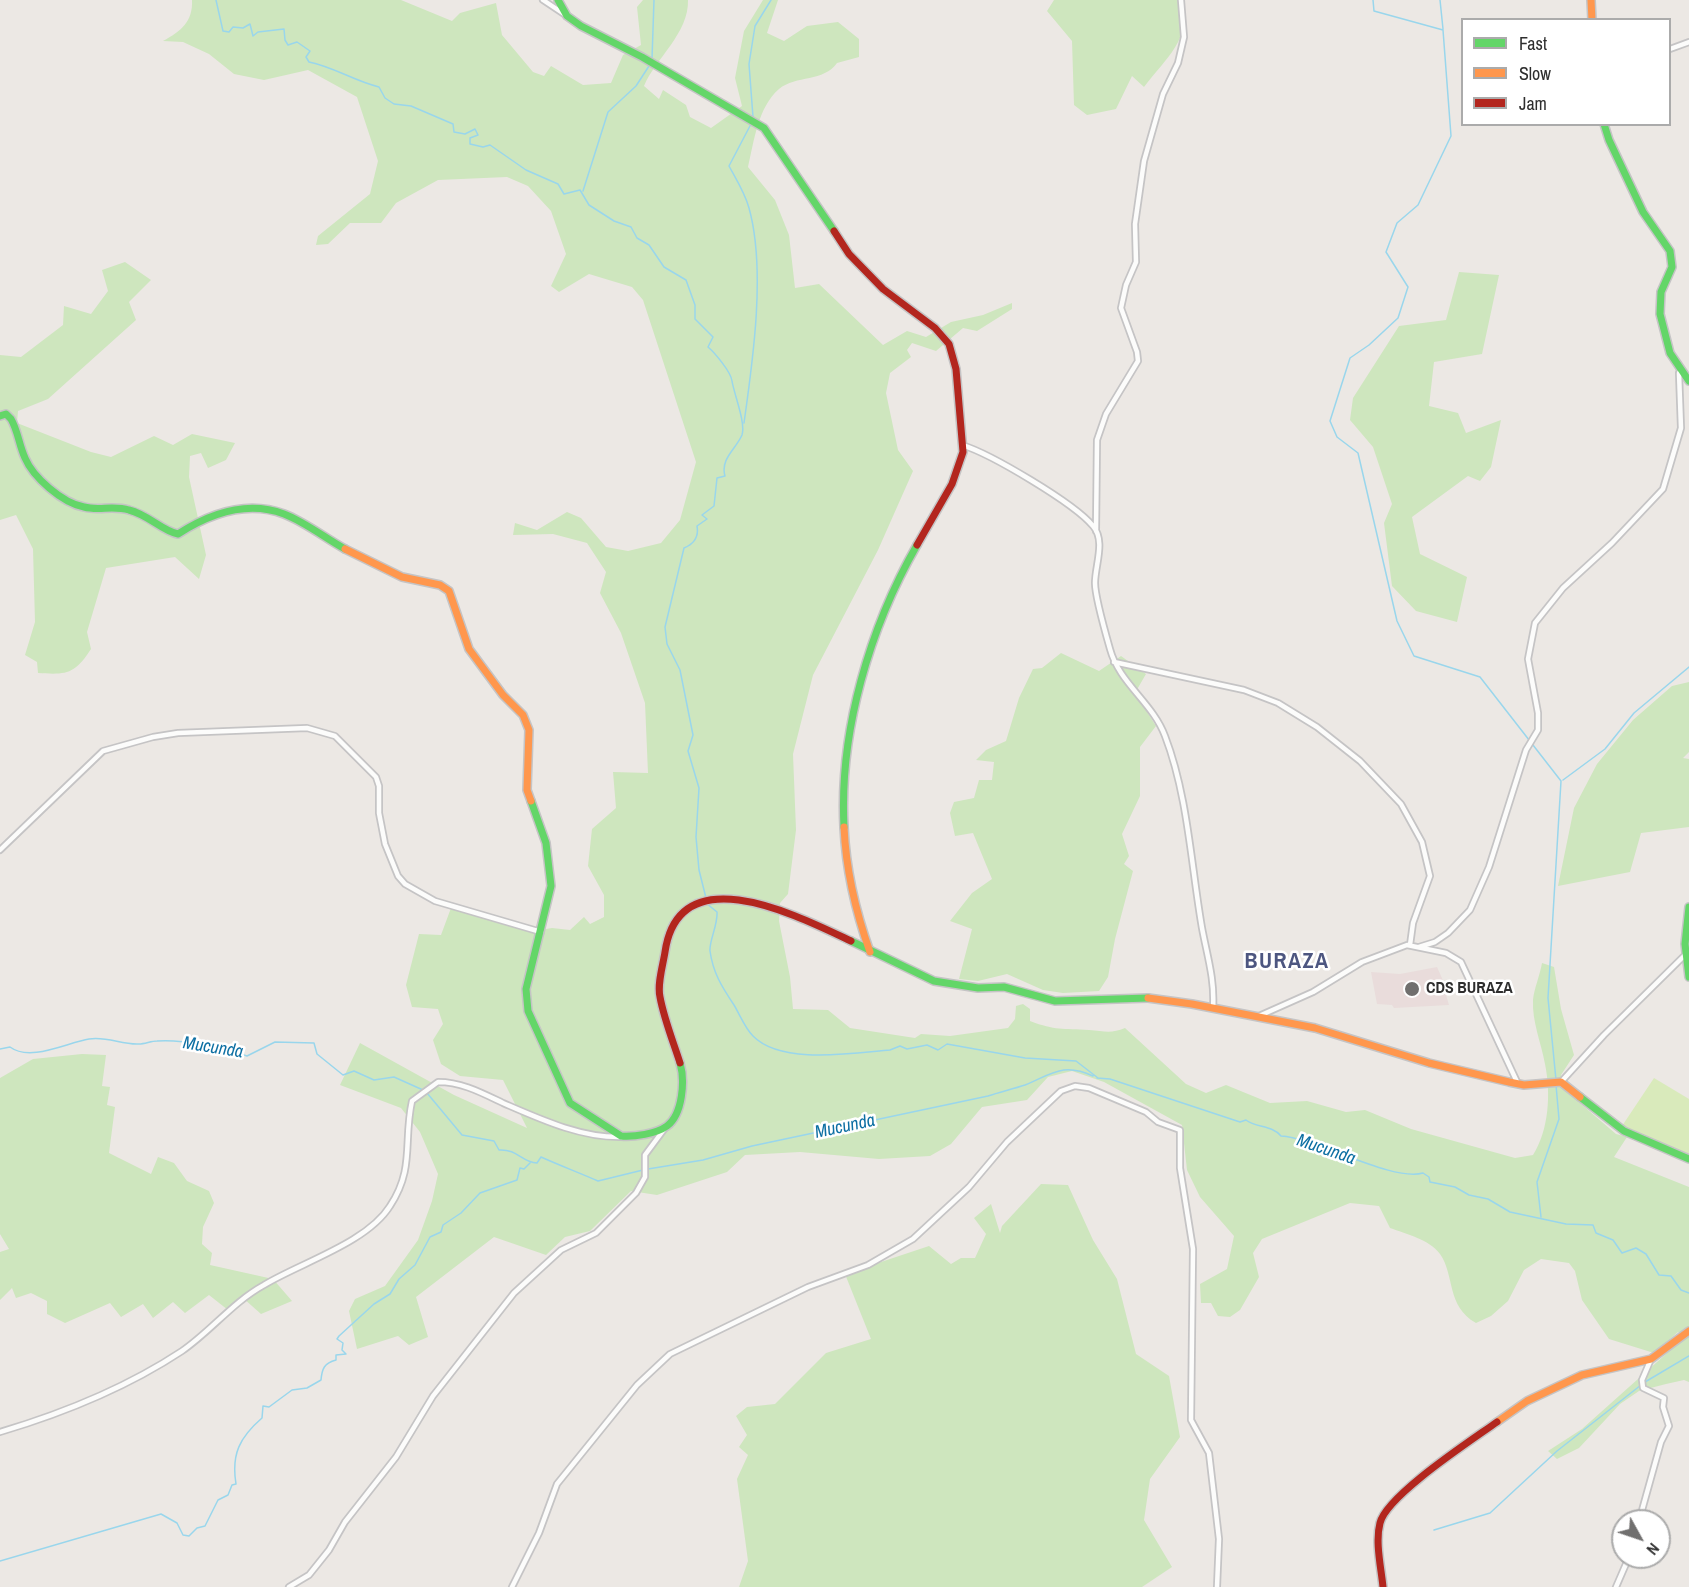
<!DOCTYPE html>
<html>
<head>
<meta charset="utf-8">
<style>
	body { margin:0 }
	#map { position:relative; width:1689px; height:1587px; overflow:hidden; background:#ece8e4; font-family:"Archivo Narrow",sans-serif }
	canvas { display:block }
	.legend { position:absolute; left:1461px; top:18px; width:210px; height:108px; box-sizing:border-box; background:#fff; border:2px solid #ababab; margin:0; padding:8px 10px; list-style:none; font-size:18px; color:#2e2e2e }
	.legend li { display:flex; align-items:center; gap:12px; height:30px }
	.legend b { width:30px; border:2px solid #ababab }
	.north { position:absolute; left:1611px; top:1509px; width:60px; height:60px; box-sizing:border-box; background:#fff; border:2px solid #ababab; border-radius:50%; rotate:130deg; font-size:16px; font-weight:700; line-height:24px; text-align:center; color:#2e2e2e }
	.north::after { content:''; display:block; margin:auto; width:21px; height:27px; background:#706f6e; clip-path:polygon(50% 0,100% 100%,50% 72%,0 100%) }
</style>
</head>
<body>
<div id="map">
<canvas width="1689" height="1587"></canvas>
<ul class="legend">
<li><b style="height:8px;background:#63d668"></b>Fast</li>
<li><b style="height:8px;background:#ff974d"></b>Slow</li>
<li><b style="height:8px;background:#b3261e"></b>Jam</li>
</ul>
<div class="north">N</div>
</div>
<script>
const ctx = document.querySelector('canvas').getContext('2d');
ctx.lineJoin = 'round';
function fillPath(path, color) { ctx.fillStyle = color; ctx.fill(path, 'evenodd'); }
function strokePath(path, color, width, dash) { ctx.strokeStyle = color; ctx.lineWidth = width; ctx.lineCap = dash ? 'butt' : 'round'; ctx.setLineDash(dash || []); ctx.stroke(path); }
function write(font, color, halo, rows, align = 'center') {
  ctx.font = font + ' "Archivo Narrow",sans-serif'; ctx.lineWidth = 5; ctx.setLineDash([]); ctx.textBaseline = 'middle'; ctx.strokeStyle = halo; ctx.fillStyle = color; for (const [text, x, y, turn = 0] of rows) {
    ctx.save(); ctx.translate(x, y); ctx.rotate((+turn || 0) * Math.PI / 180); ctx.textAlign = isNaN(turn) ? turn : align; if (halo) ctx.strokeText(text, 0, 0); ctx.fillText(text, 0, 0); ctx.restore();
  }
}
const medical = new Path2D(`
	M1437 967 1445 985H1448L1451 992 1446 995 1449 1005 1394 1008 1392 1005 1377 1004 1371 972 1400 974Z`);
const green = new Path2D(`
	M192 0H401L452 21 460 13 496 3 502 35 533 72 544 76 551 66 583 85 611 83 623 55 641 45 637 7 643 0H688C689 33 656 58 644 86L659 99 663 90 686 105 690 117 711 128 742 106 735 78 744 31 763 0H778L767 33 784 41 807 26 838 22 859 39V57L837 63C824 82 796 75 779 89 758 107 754 141 748 167L775 200 789 235 795 288 819 284 883 345 907 331 926 337 951 322 983 315 1012 303V309L977 331 963 328 936 351 912 343 907 350 911 357 890 373 886 393 898 450 913 471 878 550 813 675 793 754 796 830 788 894 780 903 779 921 790 977 793 1009 828 1010 850 1028 915 1038 921 1034 950 1036 1008 1028 1015 1019 1016 1006 1023 1004 1030 1009V1021C1056 1031 1062 1028 1089 1030 1104 1031 1111 1034 1125 1028L1186 1084 1206 1093 1226 1085 1270 1103 1307 1101 1346 1112 1365 1110 1411 1129 1515 1158 1533 1155C1549 1130 1551 1093 1545 1064 1541 1042 1532 1022 1533 1000 1534 989 1540 975 1542 963L1554 967 1561 1009 1574 1055 1561 1075 1567 1092 1616 1134 1627 1137 1614 1157 1689 1187V1382L1684 1380 1666 1384 1639 1391 1620 1404 1579 1448 1557 1459 1548 1451 1582 1429 1685 1337 1678 1332 1654 1353 1609 1339 1582 1300 1575 1271 1569 1263 1541 1259 1524 1270 1508 1301 1491 1316 1476 1323C1446 1306 1455 1275 1440 1254 1429 1239 1406 1234 1390 1228L1379 1206 1350 1203 1262 1239 1253 1253 1259 1277 1240 1310 1230 1317 1218 1316 1211 1303H1201L1200 1284 1227 1269 1234 1236 1200 1197 1187 1170 1182 1125 1104 1082 1072 1071 1048 1077 1027 1100 982 1107 951 1144 930 1156 879 1159 800 1152 745 1155 727 1172 657 1195 631 1191 590 1231 565 1237 546 1255 494 1237 416 1297 428 1337 409 1345 398 1336 357 1349 349 1311 355 1299 385 1286 418 1240 432 1201 438 1174 420 1132 401 1108 340 1085 360 1043 454 1095 527 1128 503 1080 460 1076 441 1064 433 1040 443 1024 438 1009 412 1007 406 985 419 934 441 935 451 908 540 930 552 928 570 930 584 917 590 924 604 917V895L588 866 592 829 616 808 613 772 648 773 645 703 621 633 600 593 606 572 587 543 553 534 513 535 515 523 537 530 567 512 581 518 606 547 628 551 661 543 680 520 696 462 643 300 632 287 589 274 559 292 551 286 566 254 551 211 528 186 507 177 438 180 396 203 381 223H350L328 244 316 245 318 236 370 194 378 161 357 97 308 70 264 80 234 74 209 54 183 42 163 41C181 31 193 22 192 0Z
	M1054 0H1183C1192 39 1166 58 1144 87L1132 76 1116 109 1087 115 1074 105 1072 41 1047 11Z
	M125 262 151 280 129 302 136 320 48 399 18 411 17 423 91 452 111 457 154 436 173 445 192 434 235 443 226 460 208 468 201 453 190 456 189 477 206 555 199 579 175 557 106 568 87 632 91 649C75 674 67 675 38 673L37 662 25 655 35 622 33 549 16 515 0 520V355L21 357 63 325 64 306 91 314 108 291 102 270Z
	M1459 272 1499 275 1482 354 1434 362 1429 406 1458 413 1466 433 1501 420 1491 467 1480 481 1468 476 1412 517 1420 554 1467 577 1457 622 1416 611 1392 586 1384 523 1392 504 1373 447 1350 420 1353 398 1399 326 1446 320Z
	M1061 653 1099 671 1121 656 1146 674 1135 693 1156 726 1140 747V796L1122 834 1129 856 1124 864 1133 871 1115 939 1108 977 1099 991 1063 993 1043 990 1007 974 978 981 959 979 972 929 950 921 972 893 992 879 973 833 955 836 950 813 954 802 974 798 979 780H992L994 762 976 760 986 750 1006 741 1019 698 1033 669 1042 668Z
	M1689 682V752L1683 758 1689 759V827L1641 833 1630 872 1558 886 1574 808 1597 764 1633 720 1672 686Z
	M82 1054 106 1055 102 1086 110 1087 107 1105 115 1107 109 1153 151 1174 158 1157 174 1163 187 1181 209 1191 214 1203 203 1227 202 1244 212 1253 210 1265 273 1279 292 1301 261 1314 243 1298 228 1310 209 1295 185 1313 173 1302 153 1318 143 1304 121 1317 110 1303 65 1323 47 1314V1301L31 1293 16 1298 12 1288 0 1300V1252L9 1249 0 1234V1078L33 1059Z
	M1041 1184 1068 1185 1093 1240 1117 1279 1136 1354 1169 1376 1180 1437 1150 1479 1144 1520 1172 1567 1142 1587H739L748 1561 737 1479 748 1455 739 1447 747 1435 736 1416 747 1407 775 1404 826 1353 871 1339 845 1274 929 1246 951 1264 961 1258H975L986 1234 974 1218 991 1204 1000 1233 1002 1226Z`);
const pitch = new Path2D(`
	M1654 1078 1689 1099V1154L1622 1126Z`);
const stream = new Path2D(`
	M216 0 223 31 229 32 233 27 243 28 250 24 253 36 258 32 284 29 285 40 288 45 297 42 310 51 306 57 309 62C334 67 354 81 379 87L385 98 394 104 411 106 453 124 454 132 465 134 475 129 478 135 470 138V144L483 147 490 145 526 170 558 184 564 194 580 190 589 205 614 221 631 227 637 238 649 245 664 267 686 280 695 305V319L713 337 708 347C715 353 731 372 732 381 734 394 746 423 742 435 736 449 720 459 725 476L717 478 714 506 702 515 707 519 697 526C699 537 694 544 684 548L665 627 667 644 680 670 693 735 688 751 699 788 696 837 699 870 706 898
	M1373 0 1374 11 1443 30 1451 136 1418 205 1397 223 1386 252 1408 287 1398 318 1369 345 1350 358 1330 421 1337 437 1358 453 1397 621 1414 656 1480 677 1561 781 1548 998 1556 1080
	M1440 0 1443 29
	M652 59 654 0
	M753 117 749 64 755 26 771 0
	M583 191 608 112 636 86 649 66
	M744 423C753 360 766 269 749 208 745 193 736 179 729 166L751 124
	M1563 780 1605 749 1634 713 1689 667
	M706 903 717 912C718 925 709 941 710 951 713 973 722 987 734 1005 740 1015 745 1028 753 1036 781 1065 853 1053 890 1050L900 1046 907 1049 927 1045 938 1050 947 1044 1025 1058 1076 1061 1098 1078
	M0 1049 10 1047C30 1062 66 1043 89 1039 107 1036 122 1045 139 1044 145 1044 151 1041 157 1041 187 1039 218 1048 247 1056L275 1042 314 1043 317 1054 343 1075 354 1071 374 1080 394 1077 423 1090
	M1097 1078 1110 1079 1240 1122 1246 1120C1256 1128 1272 1125 1281 1136 1316 1138 1392 1182 1423 1173L1429 1177 1430 1182 1455 1187 1469 1195 1488 1199 1510 1212 1566 1224 1593 1225 1596 1233 1613 1240 1622 1253 1636 1248 1646 1254 1659 1275 1671 1276 1681 1290 1689 1293
	M427 1093 462 1135 494 1141 499 1150C518 1149 521 1162 537 1163L541 1157C561 1166 580 1173 598 1181L643 1170
	M648 1169 703 1160 752 1146 988 1096C1000 1092 1013 1089 1025 1085 1052 1074 1063 1062 1093 1076
	M1541 1217 1537 1182 1559 1119 1556 1085
	M1645 1382 1689 1356
	M1434 1530 1490 1513 1557 1451 1641 1385
	M0 1561 161 1514 177 1523 183 1535 189 1536 197 1528 205 1526 218 1500 228 1495 232 1485 236 1484C231 1454 240 1437 262 1418L263 1406 269 1407 292 1390 307 1388 321 1380C322 1369 324 1363 336 1360V1355L346 1354 342 1350 343 1343 337 1339 339 1336 374 1304 390 1294 399 1279 415 1265 430 1237 441 1232 443 1225 461 1213 480 1193 517 1180 520 1168 524 1169 530 1163`);
const street = new Path2D(`
	M543 0 564 14
	M1670 49 1689 42
	M962 445C991 454 1074 503 1093 526 1106 541 1095 565 1095 583 1095 596 1106 635 1110 649 1119 683 1153 703 1165 736 1188 796 1191 865 1202 928 1207 955 1215 980 1213 1008
	M1096 531 1097 440 1106 414 1138 361 1137 352 1121 308 1126 285 1136 262 1135 224 1144 161 1163 94 1178 63 1184 37 1181 0
	M1114 662 1244 690 1278 703 1317 727 1360 761 1401 804 1422 842 1430 876 1413 923 1410 945
	M0 850 103 751 153 737 178 733 307 728 335 736 376 777 379 786V813L385 844 398 876 405 884 435 901 541 932
	M1419 947 1435 942 1448 933 1470 910 1489 867 1526 750 1538 730V713L1528 659 1535 623 1563 588 1612 543 1663 489 1681 428 1679 373
	M1259 1016 1313 992 1362 962 1407 945 1446 953 1461 962 1518 1084
	M1561 1082 1604 1035 1685 955
	M0 1432C64 1413 126 1388 182 1351 211 1331 233 1302 264 1285 300 1263 367 1243 390 1206 415 1168 403 1142 412 1101L438 1082C462 1082 482 1093 503 1103 540 1119 581 1138 622 1137
	M1639 1521 1661 1442 1669 1426 1663 1407 1664 1398 1643 1388 1642 1380 1651 1359
	M289 1587 309 1575 329 1550 345 1522 396 1457 433 1396 514 1293 561 1250 596 1233 636 1193 645 1177V1155L665 1128
	M512 1587 539 1533 557 1484 637 1385 670 1354 808 1287 868 1265 913 1239 969 1187 1007 1142 1061 1091 1075 1086 1089 1088 1146 1112 1158 1122 1180 1130V1168L1193 1249 1191 1420 1209 1453 1219 1539 1217 1587
	M1616 1587 1629 1557`);
const fast = new Path2D(`
	M558 0 567 16 581 26 642 57 764 128 834 231
	M1604 124 1609 140 1643 212 1670 251 1672 267 1661 292 1660 314 1670 353 1689 381
	M0 416 6 414 11 419C18 431 19 445 25 458 33 477 62 503 84 507 99 511 113 505 129 510 149 515 162 531 178 534 209 514 247 500 284 514 305 522 325 538 345 549
	M531 801 546 843 551 886 526 989 528 1011 570 1103 621 1136C634 1137 656 1134 667 1126 683 1114 685 1080 680 1063
	M844 827C839 731 870 627 917 545
	M1689 907 1685 944 1689 977
	M851 941 934 981 978 988 1004 987 1055 1001 1148 998
	M1580 1097 1624 1131 1689 1159`);
const slow = new Path2D(`
	M1591 0 1592 20
	M345 549 402 577 440 585 449 591 469 649 503 695 523 715 529 730 527 790 531 801
	M844 827C846 871 855 910 870 952
	M1148 998 1192 1004 1315 1028 1429 1063 1509 1082 1524 1085 1561 1082 1580 1097
	M1497 1422 1527 1401 1582 1375 1651 1359 1689 1331`);
const jam = new Path2D(`
	M834 231 849 254 883 289 935 328 949 344 956 369 963 452 952 484 917 545
	M680 1063C673 1041 664 1019 660 997 657 984 663 965 665 952 679 855 798 916 851 941
	M1383 1587C1381 1567 1375 1542 1380 1523 1387 1495 1472 1440 1497 1422`);
const markers = [
	[1412,989,8,"#706f6e"]
];
const poiNames = [
	["CDS BURAZA",1426,989]
];
const waterNames = [
	["Mucunda",213,1048,9],
	["Mucunda",845,1127,-12],
	["Mucunda",1326,1150,19]
];
const districtNames = [
	["BURAZA",1287,962]
];
fillPath(medical, '#e9dcdb');
fillPath(green, '#cee6be');
fillPath(pitch, '#d9eabb');
strokePath(stream, '#99d6ec', 1.5);
strokePath(street, '#c5c4c5', 8);
strokePath(fast, '#c5c4c5', 10);
strokePath(slow, '#c5c4c5', 10);
strokePath(jam, '#c5c4c5', 10);
strokePath(street, '#fcfcfb', 4.5);
strokePath(fast, '#63d668', 7);
strokePath(slow, '#ff974d', 7);
strokePath(jam, '#b3261e', 7);
for (const [x, y, r, color] of markers) { const dot = new Path2D(); dot.arc(x, y, r, 0, 2 * Math.PI); ctx.fillStyle = color; ctx.fill(dot); strokePath(dot, '#fff', 2); }
write('bold 16px', '#2e2e2e', '#fff', poiNames, 'left');
write('italic 18px', '#0d6fa3', '#fff', waterNames);
ctx.letterSpacing = '1.5px';
write('bold 22px', '#4d5680', '#fff', districtNames);
ctx.letterSpacing = '0px';
</script>
</body>
</html>
